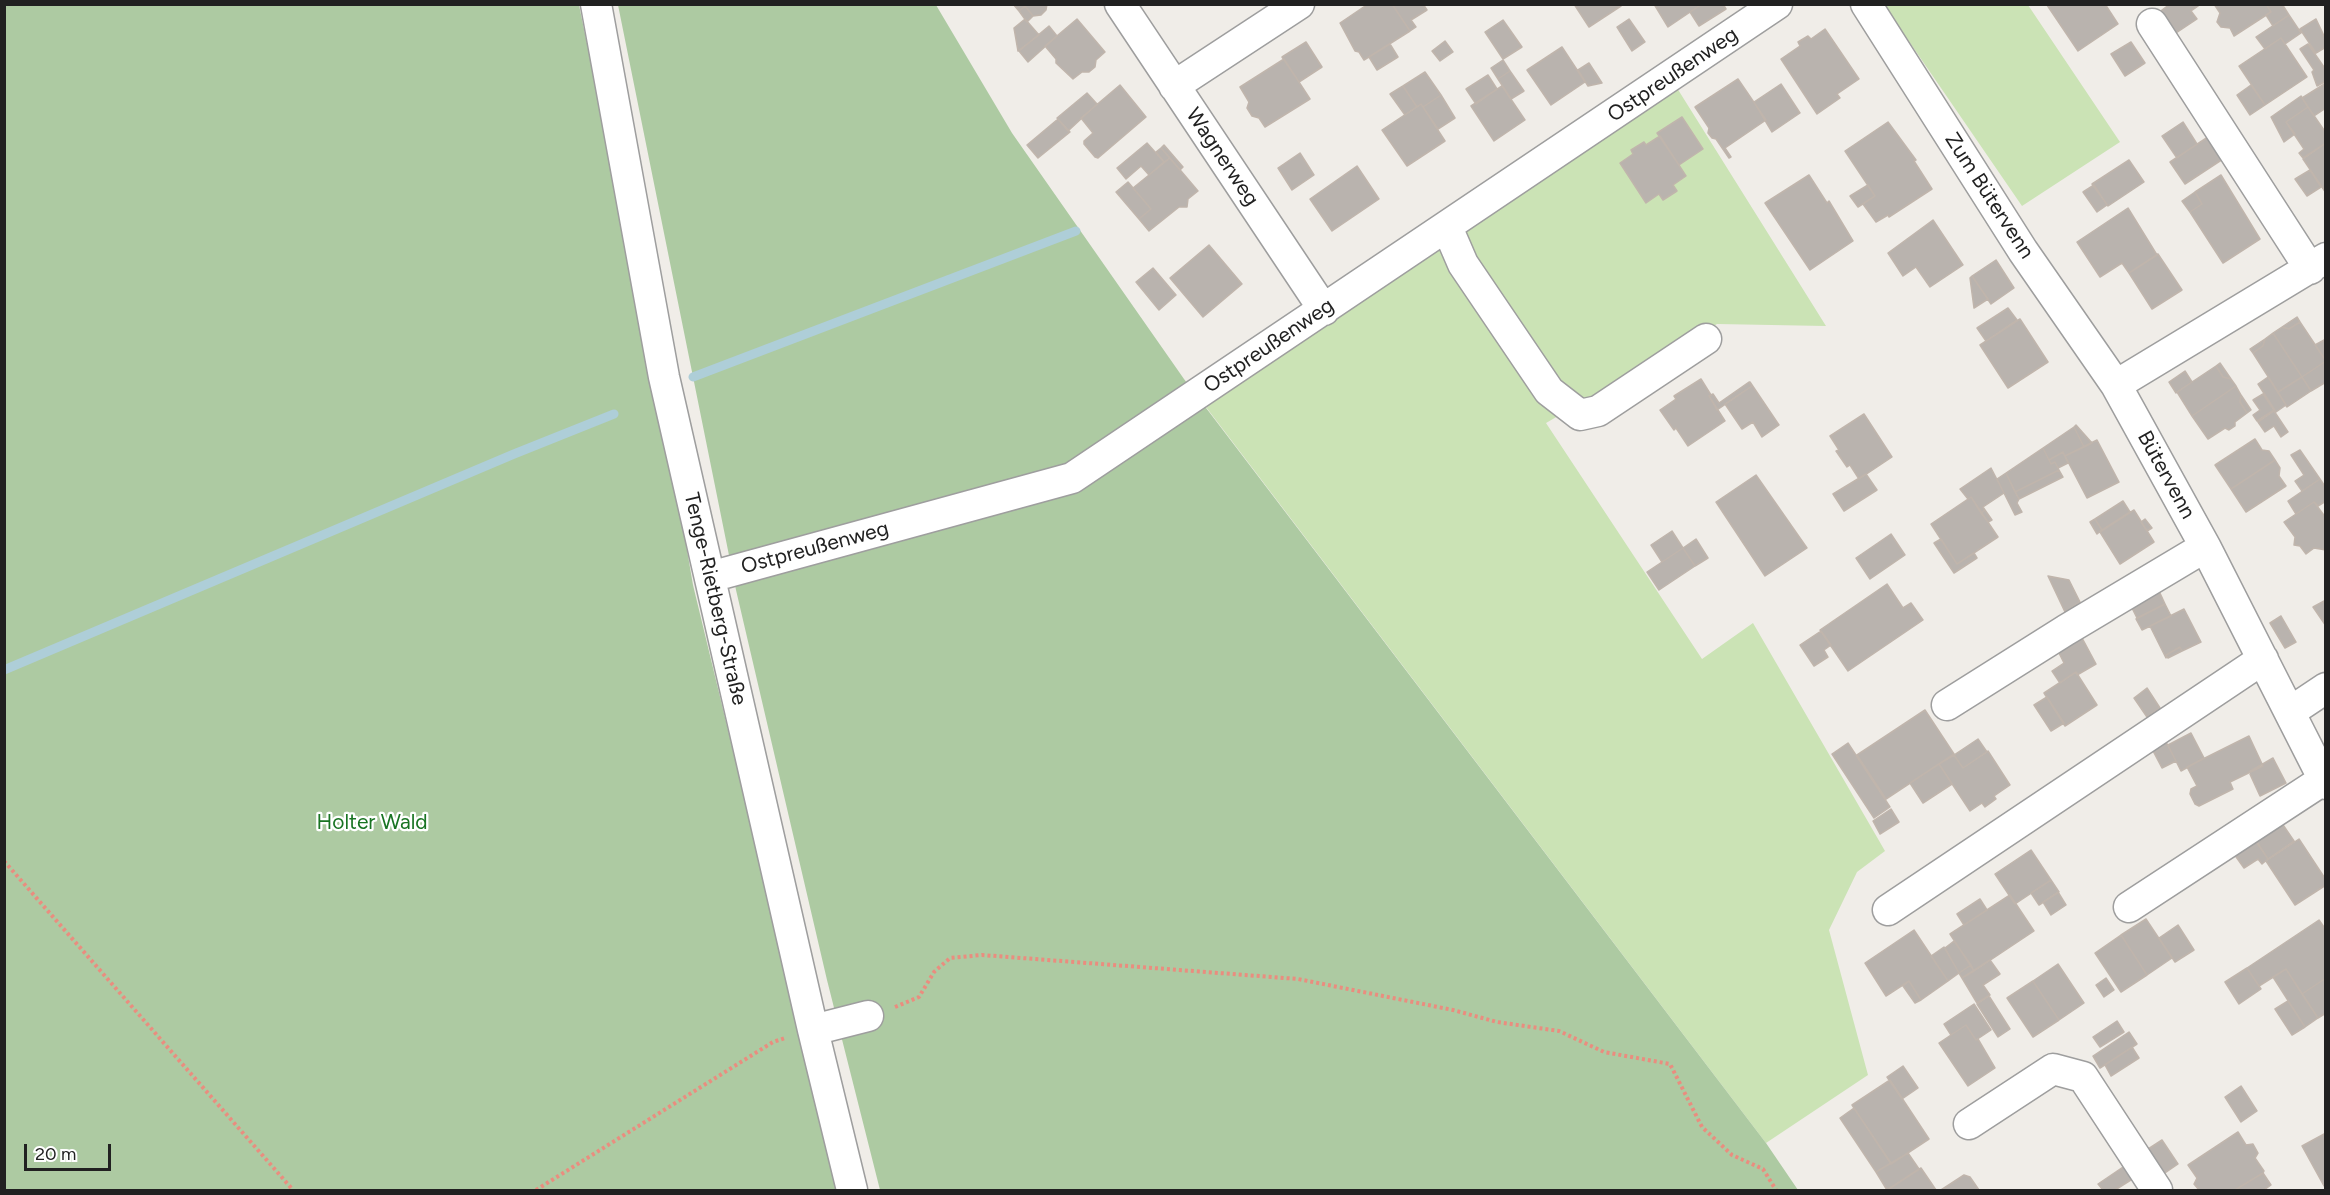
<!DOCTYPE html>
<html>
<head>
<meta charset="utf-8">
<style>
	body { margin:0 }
	#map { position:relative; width:2330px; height:1195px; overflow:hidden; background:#f0ede8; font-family:Figtree,sans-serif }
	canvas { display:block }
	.frame { position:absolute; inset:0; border:6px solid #212121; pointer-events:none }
	.scale { position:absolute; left:24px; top:1144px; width:87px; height:27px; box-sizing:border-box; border:3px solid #212121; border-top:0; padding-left:8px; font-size:18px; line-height:21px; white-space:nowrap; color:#212121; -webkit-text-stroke:4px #fff; paint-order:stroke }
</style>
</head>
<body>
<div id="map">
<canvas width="2330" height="1195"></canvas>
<div class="frame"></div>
<div class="scale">20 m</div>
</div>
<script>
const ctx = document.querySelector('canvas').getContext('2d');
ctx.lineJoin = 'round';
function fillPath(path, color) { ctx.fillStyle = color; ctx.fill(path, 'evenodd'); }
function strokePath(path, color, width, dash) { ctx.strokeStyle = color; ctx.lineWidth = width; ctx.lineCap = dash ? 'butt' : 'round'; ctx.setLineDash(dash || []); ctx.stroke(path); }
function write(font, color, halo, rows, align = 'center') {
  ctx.font = font + ' Figtree,sans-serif'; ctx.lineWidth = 4.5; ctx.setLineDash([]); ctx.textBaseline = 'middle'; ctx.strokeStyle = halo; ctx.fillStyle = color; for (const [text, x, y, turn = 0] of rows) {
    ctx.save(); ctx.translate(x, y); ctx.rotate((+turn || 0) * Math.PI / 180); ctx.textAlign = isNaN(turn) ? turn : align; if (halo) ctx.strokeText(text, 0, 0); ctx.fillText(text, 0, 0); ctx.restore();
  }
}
const grass = new Path2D(`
	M1884 5H2028L2120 142 2022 206Z
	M1677 88 1826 326 1717 324 1546 423 1702 659 1753 623 1885 851 1857 872 1829 930 1868 1075 1766 1143 1206 407Z`);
const forest = new Path2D(`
	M5 5H579L661 399 693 585 839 1190H5Z
	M618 5H936L1012 133 1184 379 1766 1143 1798 1190H880L827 980 736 590Z`);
const stream = new Path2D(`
	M693 377 1076 231
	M4 670 514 454 614 414`);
const building = new Path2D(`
	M1013 4H1047L1046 10 1041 15 1033 16 1025 6 1019 11Z
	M1368 4H1392L1410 31 1364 60 1359 52 1355 51 1340 23Z
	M1392 4H1423L1427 10 1411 20 1416 27 1410 31Z
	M1574 4H1620L1621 6 1589 27Z
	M1654 4H1702L1668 27Z
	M1702 4H1723L1726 9 1699 26 1690 12Z
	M2105 4 2118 24 2078 51 2047 5Z
	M2170 4H2201L2191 11 2197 19 2173 35 2158 13Z
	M2214 4H2266L2271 12 2234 36 2230 28 2221 27 2217 22 2220 13Z
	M2266 4H2282L2289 15 2273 26 2266 15 2271 12Z
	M1025 6 1033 16 1027 22 1019 11Z
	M2289 15 2301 33 2285 44 2281 38 2265 49 2256 37Z
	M1025 19 1039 35 1018 51 1014 28Z
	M1077 19 1105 52 1096 60 1095 67 1089 72H1082L1073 79 1056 63V59L1045 46Z
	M1629 19 1645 42 1632 51 1617 27Z
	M2316 19 2326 40V47L2316 53 2300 29Z
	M1503 20 1522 47 1503 59 1485 32Z
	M1049 26 1057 36 1028 62 1019 51Z
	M1825 29 1859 79 1837 94 1840 98 1817 114 1781 59 1800 46 1798 42 1808 36 1811 39Z
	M2281 38 2307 77 2265 105 2239 66Z
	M1445 41 1453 52 1440 61 1432 51Z
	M1306 42 1322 67 1299 82 1282 57Z
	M2131 42 2145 63 2125 76 2111 54Z
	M1390 44 1398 57 1377 70 1369 57Z
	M2308 44 2326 70V81L2317 86 2312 72 2314 70 2300 49Z
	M1562 47 1585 82 1551 105 1527 70Z
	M1284 59 1310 99 1265 127 1259 118 1252 116 1247 108 1249 102 1240 87Z
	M1503 60 1510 71 1498 79 1491 68Z
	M1589 63 1602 83 1588 86 1578 70Z
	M1510 71 1524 91 1511 99 1498 79Z
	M1425 72 1441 95 1423 107 1421 104 1417 107 1403 86Z
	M1488 75 1497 89 1476 104 1466 89Z
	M1738 79 1766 120 1725 148 1731 157 1729 158 1716 139 1712 138 1708 133 1709 128 1695 107Z
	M2326 83V108L2314 116 2302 98Z
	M1781 84 1800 113 1772 132 1754 102Z
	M1120 85 1146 117 1098 158 1095 157 1084 144V141L1093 133 1081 118Z
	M2251 85 2265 105 2250 115 2237 95Z
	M1403 86 1417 107 1405 115 1390 94Z
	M1502 86 1525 120 1494 141 1471 106Z
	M1087 93 1097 104 1068 131 1057 118Z
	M1441 95 1455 118 1438 129 1423 107Z
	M2301 96 2308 107 2286 122 2295 134 2284 142 2271 117Z
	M1421 104 1445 141 1407 166 1382 130Z
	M2308 107 2326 133V143L2303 158 2299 153 2304 149 2286 122Z
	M1682 117 1703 149 1679 165 1657 133Z
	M1058 119 1070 132 1038 158 1027 145Z
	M1888 122 1916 160 1914 161 1932 189 1889 217 1888 215 1876 222 1863 204 1875 196 1845 151Z
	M2183 122 2197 144 2177 158 2162 136Z
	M2211 135 2226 157 2185 184 2170 162Z
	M1660 136 1686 176 1673 185 1677 191 1663 200 1659 194 1646 203 1620 163 1633 154 1631 150 1644 142 1646 145Z
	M1147 143 1164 162 1149 175 1141 166 1126 179 1117 168Z
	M2326 143V193L2303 159Z
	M1164 145 1183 167 1180 170 1161 148Z
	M1161 148 1170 158 1164 162 1156 152Z
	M1300 153 1314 175 1292 190 1278 168Z
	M1170 158 1198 191 1188 199 1187 207H1179L1149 231 1139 219 1151 209 1133 188Z
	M2129 160 2144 182 2108 206 2092 184Z
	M1357 166 1379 199 1332 231 1310 199Z
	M2310 170 2321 187 2307 196 2295 179Z
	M1809 175 1827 203 1829 201 1853 241 1810 270 1765 203Z
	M2221 175 2260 239 2223 263 2190 212 2202 204 2195 192Z
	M1128 182 1151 209 1139 219 1116 192Z
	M1868 185 1875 196 1858 207 1850 196Z
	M2094 185 2107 205 2097 212 2083 192Z
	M2195 192 2202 204 2190 212 2182 201Z
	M2128 208 2157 255 2129 273 2122 263 2100 277 2077 242Z
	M1933 220 1963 265 1930 287 1916 267 1903 276 1888 253Z
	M1209 245 1242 284 1203 317 1170 278Z
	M2158 254 2182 290 2152 309 2129 273Z
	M1996 260 2014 288 1991 304 1972 276Z
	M1153 268 1176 295 1159 310 1136 282Z
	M1972 276 1988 299 1974 308 1970 278Z
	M2008 308 2017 320 1986 341 1977 328Z
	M2297 317 2300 322 2289 329 2282 327Z
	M2020 319 2048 362 2008 388 1980 345Z
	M2300 322 2326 361 2302 377 2273 333 2282 327 2289 329Z
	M2273 333 2302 377 2278 392 2253 353 2263 346 2265 339Z
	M2265 339 2263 346 2253 353 2250 349Z
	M2326 339V361L2315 345Z
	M2326 361V382L2311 391 2302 377Z
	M2220 363 2231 379 2223 377 2216 366Z
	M2216 366 2223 377 2231 379 2236 386 2192 416 2177 392Z
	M2185 371 2192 382 2176 393 2169 382Z
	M2268 377 2286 405 2276 412 2258 384Z
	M2302 377 2311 391 2287 407 2278 392Z
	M1701 379 1711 395 1709 396 1725 421 1688 446 1676 428 1674 430 1660 410 1676 399 1674 396Z
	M1749 382H1750L1779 425 1762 437 1753 422 1742 429 1725 404 1752 386Z
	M1749 382 1752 386 1717 410 1709 396 1713 394 1719 403Z
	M2236 386 2241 395 2240 402 2247 413 2235 422V426L2229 430 2225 428 2208 439 2192 416Z
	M2263 394 2274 410 2257 421 2253 415 2260 410 2253 400Z
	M2241 395 2251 410 2247 413 2240 402Z
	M2274 411 2288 432 2281 437 2274 426 2265 432 2258 422Z
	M1864 414 1892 457 1859 479 1850 465 1847 467 1836 451 1839 450 1830 436Z
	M2076 425 2092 443 2084 447 2074 427Z
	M2074 427 2084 447 2065 456 2063 452 2049 460 2043 448Z
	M2255 439 2262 450 2269 451 2275 460 2231 489 2215 465Z
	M2097 440 2119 482 2087 498 2065 456Z
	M2043 448 2051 464 2055 462 2059 470 2015 492 2006 473Z
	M2300 450 2320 479 2302 491 2295 481 2304 475 2291 455Z
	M2063 452 2068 463 2058 468 2055 462 2051 464 2049 460Z
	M2275 460 2280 468 2279 476 2286 486 2246 512 2231 489Z
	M1991 468 2004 493 1983 507 1985 510 1981 513 1971 497 1968 499 1960 489Z
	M2059 470 2063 477 2019 499 2015 492Z
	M2006 473 2019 499 2017 503 2022 512 2015 515 1997 479Z
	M1866 474 1877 490 1844 511 1833 494Z
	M1756 475 1807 548 1765 576 1716 502Z
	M2320 479 2326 488V501L2318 506 2314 502 2296 514 2288 501Z
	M1971 497 1998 537 1957 564 1931 524Z
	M2123 501 2130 512 2102 530 2095 519Z
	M2314 502 2326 518V550L2314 548 2306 554 2300 546 2294 545 2295 537 2284 522Z
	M1985 510 1992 520 1988 522 1981 513Z
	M2134 510 2154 542 2120 564 2100 532Z
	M2095 519 2102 530 2097 534 2090 522Z
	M2145 519 2152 528 2147 531 2141 522Z
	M1672 531 1683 548 1662 562 1651 545Z
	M1891 534 1905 555 1870 579 1856 558Z
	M1696 539 1708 558 1695 566 1683 548Z
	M1941 539 1957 564 1974 553 1977 558 1954 573 1934 543Z
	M1683 548 1695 566 1659 590 1647 572Z
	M2048 576 2069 580 2080 602 2065 612Z
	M1887 584 1903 608 1911 603 1923 620 1848 671 1820 630Z
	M2159 591 2165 604 2137 618 2131 606Z
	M2326 600V626L2313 607Z
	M2165 604 2171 616 2142 630 2136 619Z
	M2184 609 2201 642 2182 651 2180 647 2166 655V658L2150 626Z
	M2281 616 2296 642 2285 648 2270 623Z
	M1821 631 1831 645 1824 650 1828 657 1814 666 1800 645Z
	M2081 636 2096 664 2077 675 2076 672 2060 683 2052 671 2064 663 2058 651Z
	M2180 647 2182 651 2168 658 2166 655Z
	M2076 672 2097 705 2065 726 2044 693Z
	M2147 688 2160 708 2147 717 2134 698Z
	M2047 697 2064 723 2051 731 2034 705Z
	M1925 710 1954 754 1886 799 1857 755Z
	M2191 733 2204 758 2181 771 2168 745Z
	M2249 736 2263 766 2230 782 2233 789 2199 806 2195 804 2190 794 2191 789 2197 786 2187 767Z
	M1978 739 1987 752 1963 768 1954 755Z
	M2165 740 2176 761 2162 768 2152 749Z
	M1848 743 1890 807 1874 818 1832 754Z
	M1988 751 2010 785 1994 796 1996 799 1985 807 1982 803 1970 811 1939 764 1954 755 1963 768Z
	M2273 758 2286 783 2260 796 2249 772Z
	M1939 764 1952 784 1923 803 1910 783Z
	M1891 809 1899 822 1880 834 1873 821Z
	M2279 819 2294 841 2268 859 2253 837Z
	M2255 839 2268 859 2262 864 2258 859 2244 868 2234 854Z
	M2299 839 2326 880V885L2295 905 2266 861Z
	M2031 850 2051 880 2015 904 1995 874Z
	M2051 880 2059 892 2039 905 2031 893Z
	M2058 892 2066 905 2051 915 2043 902Z
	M2010 895 2034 931 1974 971 1950 934Z
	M1980 899 1987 910 1964 925 1957 914Z
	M2146 919 2172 958 2147 975 2121 935Z
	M2319 920 2326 930V978L2302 994 2286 969 2259 986 2247 968Z
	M2178 925 2194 950 2175 962 2159 938Z
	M1914 930 1948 981 1921 1000 1909 981 1886 996 1865 963Z
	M2121 935 2147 975 2121 992 2095 953Z
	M1954 941 1971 965 1959 973 1945 948Z
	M1944 947 1959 973 1948 981 1931 956Z
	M1990 960 2000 974 1983 985 1990 995 1977 1003 1962 978Z
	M2058 964 2084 1003 2059 1020 2033 981Z
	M1971 965 1974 971 1962 978 1959 973Z
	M2247 968 2261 989 2239 1004 2225 982Z
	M2286 969 2318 1018 2305 1027 2273 977Z
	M2106 978 2114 990 2104 997 2096 985Z
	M2326 978V1013L2318 1018 2302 994Z
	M1909 981 1921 1000 1915 1003 1903 986Z
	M2033 981 2059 1020 2033 1037 2007 998Z
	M1989 996 2010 1029 1998 1037 1977 1004Z
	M2288 1001 2305 1027 2292 1035 2275 1009Z
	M1974 1004 1991 1030 1976 1040 1966 1025 1951 1035 1944 1024Z
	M2117 1021 2124 1032 2100 1047 2093 1037Z
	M1966 1025 1976 1040 1978 1039 1995 1068 1968 1086 1939 1043Z
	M2129 1032 2137 1044 2100 1068 2093 1056Z
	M2132 1047 2139 1058 2111 1076 2105 1065Z
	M1903 1066 1918 1088 1902 1099 1887 1077Z
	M1890 1080 1929 1139 1891 1164 1852 1105Z
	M2241 1086 2257 1111 2241 1122 2225 1097Z
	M1854 1108 1891 1163 1876 1172 1840 1118Z
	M2238 1132 2246 1145 2253 1144 2258 1153 2255 1158 2264 1171 2263 1173 2235 1190H2199L2194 1184 2197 1178 2188 1165Z
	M2326 1133V1186H2324L2302 1146Z
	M2162 1140 2178 1164 2162 1175 2145 1151Z
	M1908 1153 1919 1169 1887 1190 1876 1172Z
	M2126 1165 2134 1178 2115 1190H2103L2098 1184Z
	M1921 1168 1936 1190H1891L1889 1189Z
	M2263 1173 2271 1185 2264 1190H2235Z
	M1964 1175 1970 1177 1979 1190H1941Z`);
const path = new Path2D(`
	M4 861 293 1190
	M895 1007 919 997 934 972 950 958 982 955 1298 979 1453 1010 1497 1022 1559 1031 1604 1052 1670 1064 1702 1127 1732 1155 1763 1169 1776 1190
	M536 1190 773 1042 785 1038`);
const minor = new Path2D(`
	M596 4 664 377 813 1030 852 1190
	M1120 4 1324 310
	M1866 4 2023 251 2116 385 2206 548 2326 784
	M2152 24 2310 269
	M1174 86 1299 4
	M1447 227 1463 264 1549 391 1580 415 1598 411 1706 339
	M2116 385 2326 258
	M710 577 1072 478 1777 4
	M1947 705 2066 630 2205 547
	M2290 712 2326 688
	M2129 907 2323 780
	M1888 910 2263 659
	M813 1030 868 1016
	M1969 1124 2053 1069 2083 1077 2157 1190`);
const streetNames = [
	["Ostpreußenweg",1673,75,-34],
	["Wagnerweg",1222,157,56],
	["Zum Bütervenn",1989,196,57],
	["Ostpreußenweg",1269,346,-34],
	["Bütervenn",2166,475,61],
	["Ostpreußenweg",815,548,-15],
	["Tenge-Rietberg-Straße",715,599,77]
];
const parkNames = [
	["Holter Wald",372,823]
];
fillPath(grass, '#cbe3b5');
fillPath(forest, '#adcaa2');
strokePath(stream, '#aeced8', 9);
fillPath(building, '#b9b3ae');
strokePath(building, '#c0b5ac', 1.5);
strokePath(minor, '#9e9e9e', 33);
strokePath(path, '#ea8d7f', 4, [3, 3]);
strokePath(minor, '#fff', 30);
write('21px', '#212121', '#fff', streetNames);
write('21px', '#197423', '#fff', parkNames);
</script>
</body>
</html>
